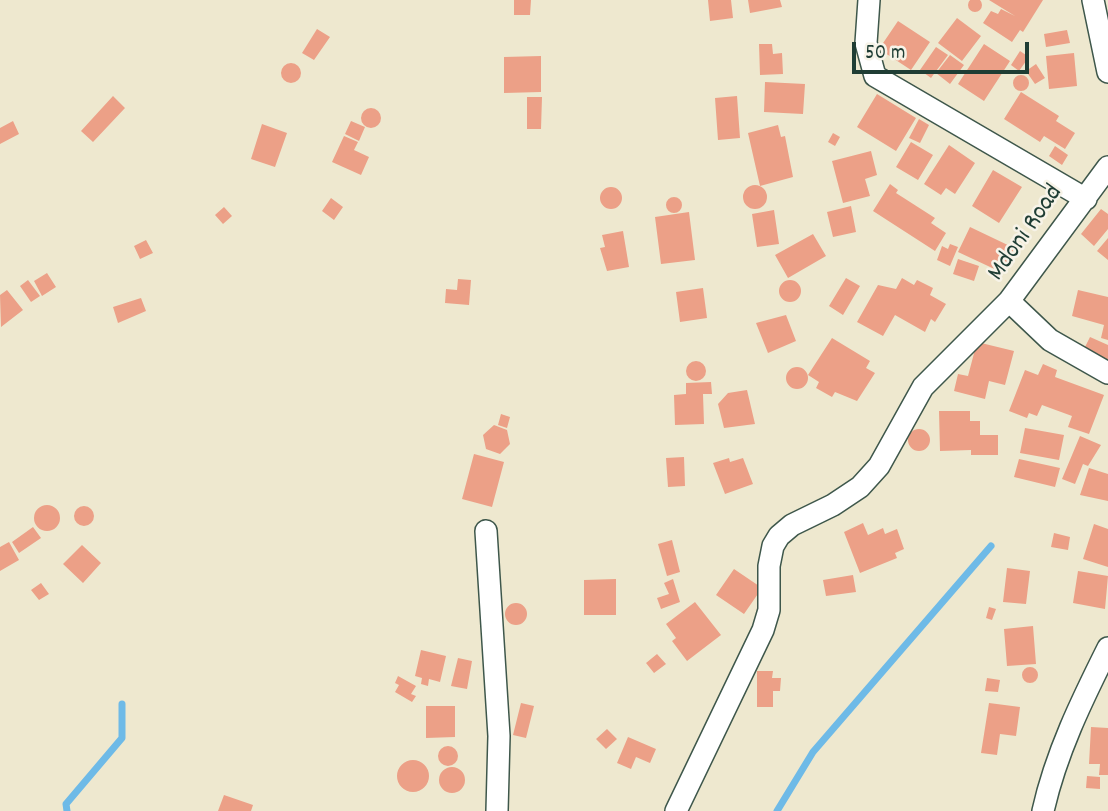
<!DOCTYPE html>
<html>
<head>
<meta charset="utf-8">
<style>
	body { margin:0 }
	#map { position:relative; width:1108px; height:811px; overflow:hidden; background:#eee8cf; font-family:Dekko,sans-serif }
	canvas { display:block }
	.scale { position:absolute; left:852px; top:42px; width:177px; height:32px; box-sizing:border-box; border:4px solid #1f3d34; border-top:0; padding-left:9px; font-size:21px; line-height:24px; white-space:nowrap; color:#1f3d34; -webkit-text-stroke:5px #f7f3e8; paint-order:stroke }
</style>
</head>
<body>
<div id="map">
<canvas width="1108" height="811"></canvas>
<div class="scale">50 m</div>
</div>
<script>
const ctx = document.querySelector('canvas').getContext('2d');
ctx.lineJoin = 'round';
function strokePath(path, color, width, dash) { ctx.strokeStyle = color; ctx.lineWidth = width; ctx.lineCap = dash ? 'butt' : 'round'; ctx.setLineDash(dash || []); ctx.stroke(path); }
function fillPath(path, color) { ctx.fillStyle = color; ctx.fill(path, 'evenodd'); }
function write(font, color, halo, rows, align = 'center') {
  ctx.font = font + ' Dekko,sans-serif'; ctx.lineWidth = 5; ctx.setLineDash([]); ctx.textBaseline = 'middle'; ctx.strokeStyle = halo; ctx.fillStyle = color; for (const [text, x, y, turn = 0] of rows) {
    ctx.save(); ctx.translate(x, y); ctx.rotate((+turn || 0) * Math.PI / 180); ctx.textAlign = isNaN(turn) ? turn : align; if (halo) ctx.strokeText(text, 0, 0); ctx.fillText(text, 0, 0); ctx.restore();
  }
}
const stream = new Path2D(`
	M67 811 66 804 122 738V704
	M777 811 813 752 991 546`);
const building = new Path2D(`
	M968 5a7 7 0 1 1 14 0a7 7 0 1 1-14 0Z
	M514 0H531L530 15H514Z
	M708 0H731L733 18 710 21Z
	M748 0H780L782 7 750 13Z
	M989 0H1043L1023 32 1020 30 1012 42 983 23 991 11 998 14 1001 9 1015 16Z
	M957 18 981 36 962 61 938 43Z
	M898 21 930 42 911 70 879 49Z
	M317 29 330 37 314 60 302 53Z
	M1067 30 1070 43 1046 47 1044 34Z
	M759 44H772L773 54 782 53 783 74 760 75Z
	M984 44 1010 61 984 101 958 84Z
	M936 47 948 55 931 78 920 70Z
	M1020 51 1029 57 1019 71 1011 65Z
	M1074 53 1077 86 1049 89 1046 56Z
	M950 55 964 65 950 84 936 73Z
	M541 56V92L504 93V57Z
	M281 73a10 10 0 1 1 20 0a10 10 0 1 1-20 0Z
	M1036 64 1045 78 1035 84 1026 71Z
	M1013 83a8 8 0 1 1 16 0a8 8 0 1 1-16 0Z
	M765 82 805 84 803 114 764 112Z
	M1021 92 1059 116 1056 121 1075 133 1065 149 1044 136 1040 142 1004 119Z
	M877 94 916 118 896 151 857 127Z
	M113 96 125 108 93 142 81 131Z
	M737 96 740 138 718 140 715 98Z
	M527 97H542L541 129H527Z
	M361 118a10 10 0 1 1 20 0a10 10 0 1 1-20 0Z
	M919 119 929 125 920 143 909 138Z
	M13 121 19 134 0 144V128Z
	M351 121 365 127 359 141 345 134Z
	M262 124 287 133 275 167 251 159Z
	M778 125 781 137 785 136 793 177 760 186 748 133Z
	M833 133 840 137 835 146 828 142Z
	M344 136 358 142 354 150 369 157 361 175 332 162Z
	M911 142 933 155 918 180 896 167Z
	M949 145 975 163 955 194 946 188 941 195 924 184Z
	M1055 146 1068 155 1062 165 1049 156Z
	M871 151 877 175 865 179 870 196 843 203 832 161Z
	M993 170 1022 187 999 223 972 206Z
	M890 184 898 190 896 193 935 218 931 223 946 233 935 251 873 211Z
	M743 197a12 12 0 1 1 24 0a12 12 0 1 1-24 0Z
	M600 198a11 11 0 1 1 22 0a11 11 0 1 1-22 0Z
	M666 205a8 8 0 1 1 16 0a8 8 0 1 1-16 0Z
	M331 198 343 207 334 220 322 211Z
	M851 206 856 232 833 237 827 212Z
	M224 207 232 216 223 224 215 215Z
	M1101 209 1108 214V229L1094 246 1081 234Z
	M774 210 779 244 757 247 752 214Z
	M689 212 695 260 661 264 655 217Z
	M970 227 1014 248 1003 273 958 252Z
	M623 231 629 267 607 271 600 248 605 247 602 235Z
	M813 234 826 256 788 278 775 255Z
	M1108 238V260L1097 251Z
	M146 240 153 253 140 259 134 246Z
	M950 244 958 247 950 266 937 260 942 246 948 249Z
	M958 259 979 266 974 281 953 274Z
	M47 273 56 287 42 296 34 281Z
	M846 278 860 286 843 315 829 306Z
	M902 278 914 285 917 280 933 288 930 295 946 304 935 322 931 319 925 332 895 315 883 336 857 322 878 285 896 289Z
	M458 279 471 280 469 305 445 303 446 289 457 290Z
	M28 280 40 296 31 302 20 286Z
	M779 291a11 11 0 1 1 22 0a11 11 0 1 1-22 0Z
	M703 288 707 318 680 322 676 292Z
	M7 290 23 310 1 327 0 295Z
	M1078 290 1108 297V340L1101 338 1104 325 1072 316Z
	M141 298 146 311 118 323 113 307Z
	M786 315 796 341 768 353 756 323Z
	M1090 337 1108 345V360L1084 349Z
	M832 338 870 361 866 368 875 373 857 401 835 392 832 397 816 388 819 382 808 375Z
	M977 342 1014 351 1005 385 989 381 985 399 954 391 958 374 968 376Z
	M686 371a10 10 0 1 1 20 0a10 10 0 1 1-20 0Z
	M1043 364 1057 370 1055 377 1104 395 1089 434 1068 427 1072 416 1042 405 1037 416 1029 413 1027 418 1009 411 1025 370 1038 375Z
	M786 378a11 11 0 1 1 22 0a11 11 0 1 1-22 0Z
	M711 382 712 394H703L704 424 675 425 674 395 686 394V383Z
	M747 390 755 424 724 428 718 404 728 393Z
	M939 411H970V421H980V435H998V455H971V450L940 451Z
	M501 414 510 417 507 428 498 425Z
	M494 425 507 430 510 444 500 454 486 449 483 435Z
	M1025 428 1064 435 1059 460 1020 453Z
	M908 440a11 11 0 1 1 22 0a11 11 0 1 1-22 0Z
	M1080 436 1101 445 1088 466 1083 464 1075 484 1062 479Z
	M474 454 504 462 492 507 462 499Z
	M684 457 685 486 668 487 666 458Z
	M729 458 730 462 743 458 753 484 725 494 713 463Z
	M1019 459 1060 468 1055 487 1014 477Z
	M1089 468 1108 474V501L1080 495Z
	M34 518a13 13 0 1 1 26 0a13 13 0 1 1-26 0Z
	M74 516a10 10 0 1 1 20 0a10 10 0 1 1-20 0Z
	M863 523 868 535 883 528 885 534 897 529 904 549 895 553 897 558 860 573 844 532Z
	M1094 524 1108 529V567L1083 559Z
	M33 527 41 538 19 553 12 542Z
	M1054 533 1070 537 1068 550 1051 547Z
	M672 540 680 572 667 576 658 544Z
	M9 542 19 560 0 571V547Z
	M82 545 101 563 83 583 63 564Z
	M1007 568 1030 571 1026 604 1003 602Z
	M734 569 762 588 744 614 716 595Z
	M1078 571 1108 576 1105 609 1073 603Z
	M853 575 856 592 826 596 823 580Z
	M616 579V615H584V580Z
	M673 579 680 602 661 609 657 598 669 594 664 583Z
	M41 583 49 594 39 600 31 590Z
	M695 602 721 635 687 661 672 641 676 638 666 624Z
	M505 614a11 11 0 1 1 22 0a11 11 0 1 1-22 0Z
	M989 607 996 609 992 620 986 618Z
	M1033 626 1036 664 1007 666 1004 629Z
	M421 650 446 656 440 682 429 679 428 686 421 684 422 678 415 676Z
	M657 654 666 664 654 673 646 663Z
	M458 658 472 661 467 689 451 686Z
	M1022 675a8 8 0 1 1 16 0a8 8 0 1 1-16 0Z
	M757 671H773L772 678H781L780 691H773V707H757Z
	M398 676 416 686 411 694 416 696 412 702 395 692 399 685 395 683Z
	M987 678 1000 680 998 692 985 691Z
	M521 703 534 706 526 738 513 735Z
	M989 703 1020 707 1016 736 1000 734 997 755 981 753Z
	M426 706H455V737L426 738Z
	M1091 727 1108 728V775H1099L1100 764H1089Z
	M607 729 617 739 606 749 596 739Z
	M628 737 656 749 650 763 636 757 631 769 617 763Z
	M438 756a10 10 0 1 1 20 0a10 10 0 1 1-20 0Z
	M397 776a16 16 0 1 1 32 0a16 16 0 1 1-32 0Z
	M439 780a13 13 0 1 1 26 0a13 13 0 1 1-26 0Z
	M1087 776 1100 777V789L1086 788Z
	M224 795 253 805 251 811H218Z`);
const street = new Path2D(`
	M869 0 866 43 875 76 1086 199
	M1093 0 1108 72
	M1108 167 1009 301 1050 340 1108 373
	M486 531 499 736 497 811
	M676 811 763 630 769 610V566L773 546 779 536 792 525 833 505 860 487 879 466 923 387 1009 301
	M1043 811C1056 753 1082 700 1108 648`);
const streetNames = [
	["Mdoni Road",1027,234,-55]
];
strokePath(stream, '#6ebae7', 7);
fillPath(building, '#eca087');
strokePath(street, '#3e574b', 24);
strokePath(street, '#fff', 21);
write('26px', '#1f3d34', '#f7f3e8', streetNames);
</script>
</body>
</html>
